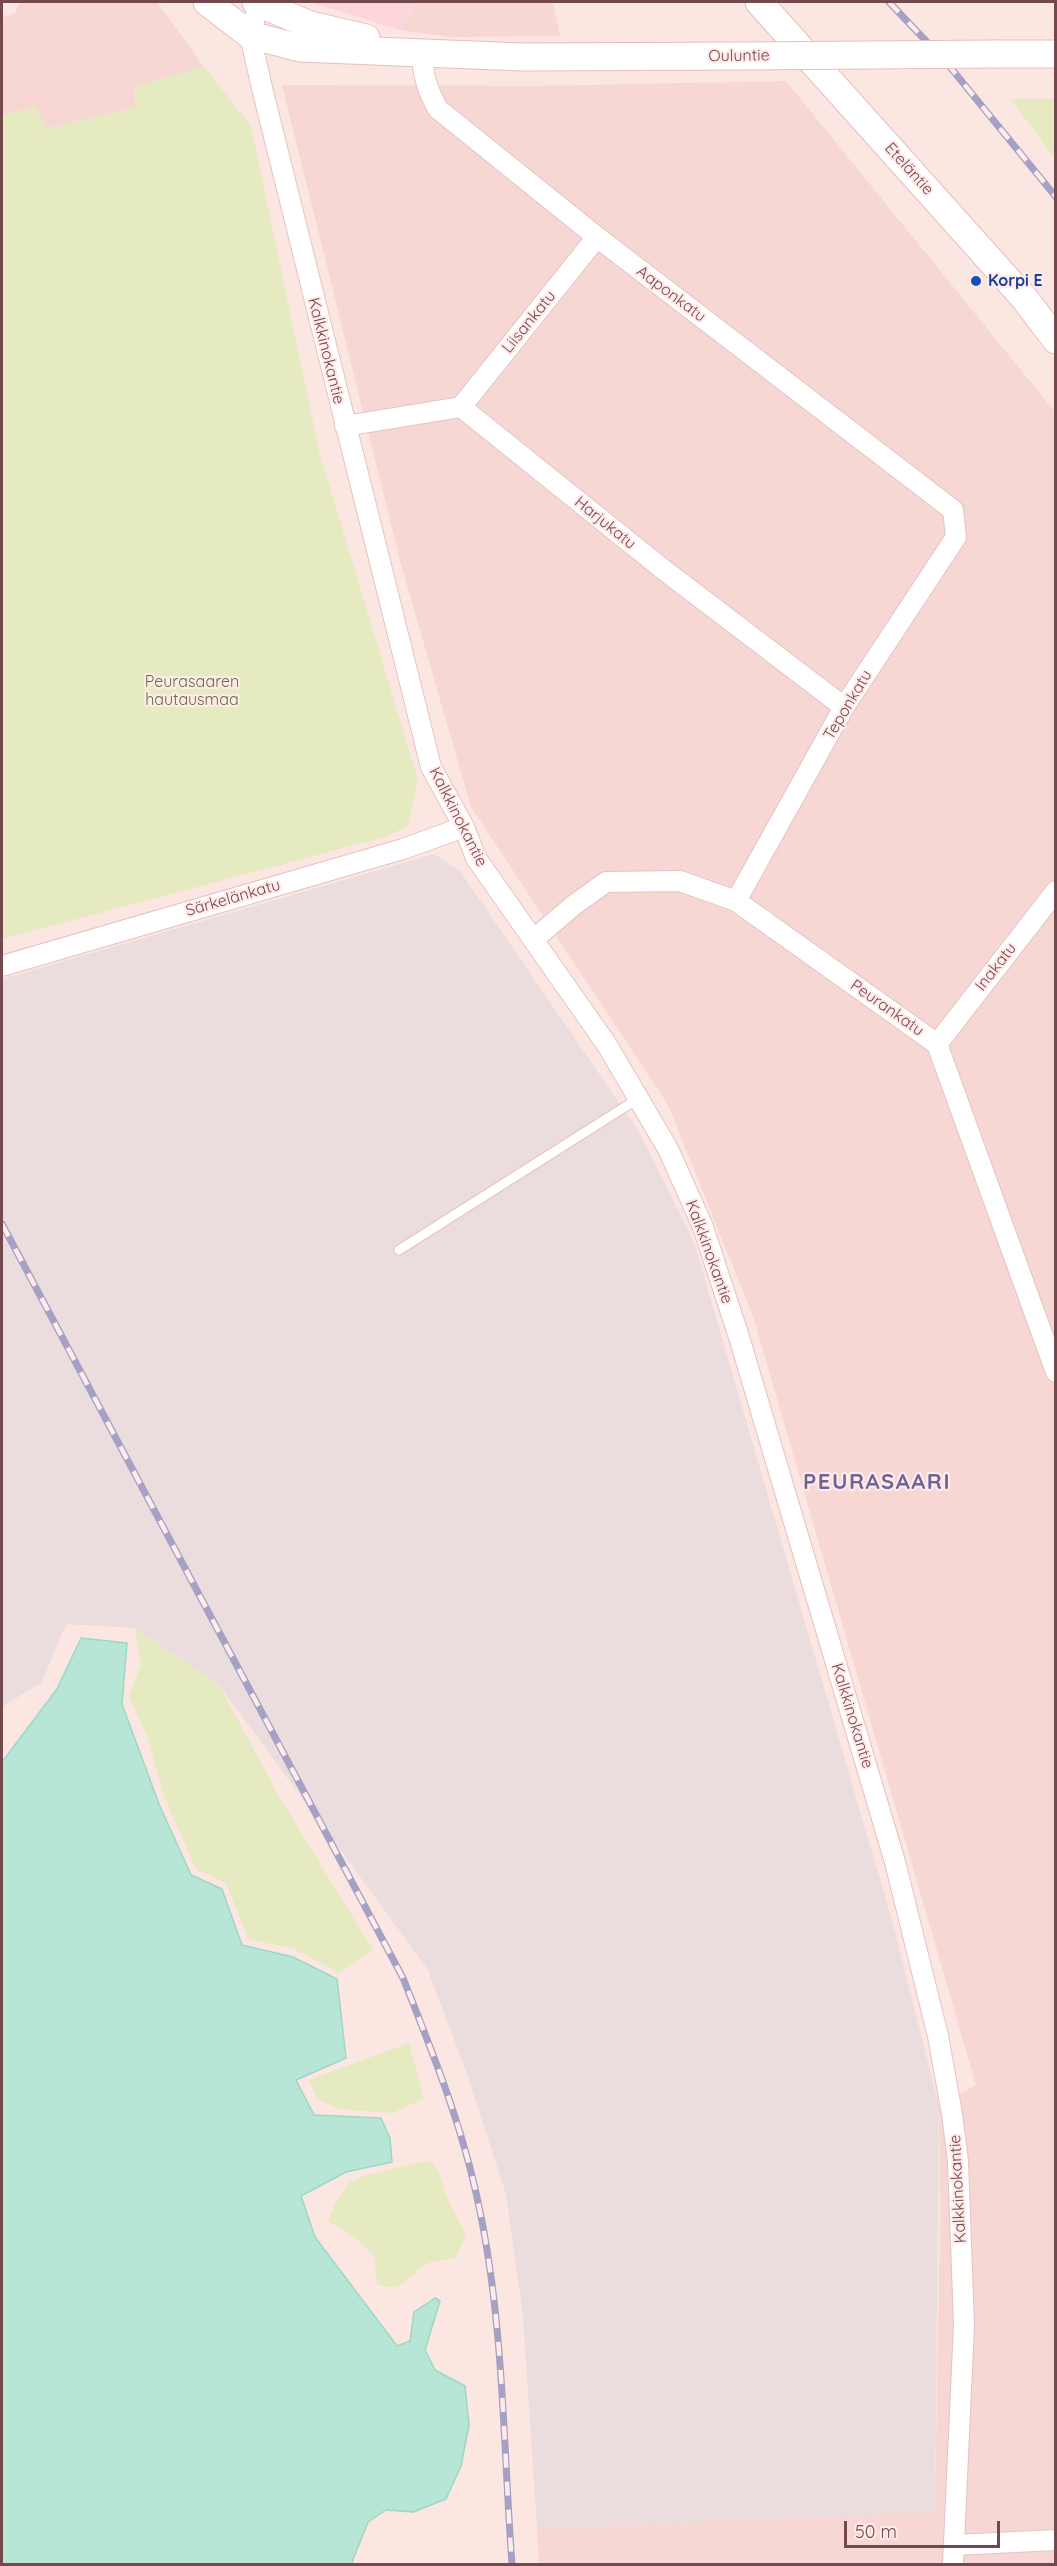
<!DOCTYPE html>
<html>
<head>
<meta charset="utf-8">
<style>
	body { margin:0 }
	#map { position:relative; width:1057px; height:2566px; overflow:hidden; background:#fce6e2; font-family:Quicksand,sans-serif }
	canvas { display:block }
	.frame { position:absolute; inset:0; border:3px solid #74494e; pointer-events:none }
	.scale { position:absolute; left:844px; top:2521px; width:156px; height:27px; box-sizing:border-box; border:3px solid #74494e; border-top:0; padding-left:8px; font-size:18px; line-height:21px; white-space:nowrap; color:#74494e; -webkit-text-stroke:4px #ffebe9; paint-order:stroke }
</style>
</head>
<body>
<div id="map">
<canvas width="1057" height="2566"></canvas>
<div class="frame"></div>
<div class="scale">50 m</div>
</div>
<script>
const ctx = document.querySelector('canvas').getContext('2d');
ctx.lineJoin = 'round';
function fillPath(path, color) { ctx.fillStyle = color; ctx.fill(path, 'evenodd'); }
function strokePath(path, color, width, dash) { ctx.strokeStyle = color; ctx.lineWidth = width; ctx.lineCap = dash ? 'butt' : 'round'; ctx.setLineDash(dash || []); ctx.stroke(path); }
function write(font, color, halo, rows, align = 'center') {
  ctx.font = font + ' Quicksand,sans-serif'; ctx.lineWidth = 4.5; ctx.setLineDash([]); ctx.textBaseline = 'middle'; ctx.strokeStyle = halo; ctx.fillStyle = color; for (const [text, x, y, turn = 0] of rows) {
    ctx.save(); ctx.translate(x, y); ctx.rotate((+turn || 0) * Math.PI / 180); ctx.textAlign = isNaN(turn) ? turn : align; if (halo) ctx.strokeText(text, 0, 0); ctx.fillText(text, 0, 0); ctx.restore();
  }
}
const residential = new Path2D(`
	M21 2H157L204 67 134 87 136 107 45 129 36 107 2 116V17L14 14Z
	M417 2H553L560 36 449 37 400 30Z
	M786 81 1055 412V2564H539L537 2529 935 2512 940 2217 939 2106 976 2085 753 1316 668 1105 471 807 400 561 282 85 536 86Z`);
const commercial = new Path2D(`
	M310 2H417L400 30Z`);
const industrial = new Path2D(`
	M434 854 460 871 639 1132 694 1242 895 1931 939 2106 935 2512 537 2529 523 2316 506 2194 467 2074 427 1968 219 1685 135 1628 66 1624 42 1682 2 1707V979Z`);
const green = new Path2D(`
	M204 67 251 126 319 451 418 780 408 826 385 837 2 939V116L36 107 46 129 136 107 134 87Z
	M1011 99H1055V159Z
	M135 1628 219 1685 280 1798 373 1950 339 1973 294 1949 248 1939 226 1883 196 1869 165 1799 147 1737 129 1696 141 1664Z
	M409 2043 424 2099 392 2113 339 2109 317 2099 309 2080Z
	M430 2160 438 2171 446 2195 466 2236 455 2258C446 2260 434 2260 427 2264 407 2276 404 2294 377 2284L374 2255 355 2238 328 2221C333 2208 339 2194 348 2184 358 2174 413 2165 430 2160Z`);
const water = new Path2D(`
	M81 1638 127 1643 122 1704 159 1804 191 1875 222 1889 242 1945 293 1957 337 1979 346 2058 296 2080 314 2115 381 2118 390 2138 392 2162 346 2172 301 2196 315 2237 397 2346 410 2341 414 2312 435 2298 440 2301 425 2350 435 2370 465 2386 469 2425 461 2466 446 2499 413 2512 386 2510 368 2522 352 2562 353 2564H2V1762L57 1689Z`);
const service = new Path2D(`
	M399 1250 639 1098`);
const minor = new Path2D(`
	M259 4 250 35 262 88 431 767 464 827 476 858 607 1045 668 1149 703 1227 739 1337 895 1862 938 2036 952 2114 958 2161 964 2325 953 2564
	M422 54C423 75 427 90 438 109L597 237 953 510 956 537 844 707 736 901
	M461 407 597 237
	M345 426 461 407 664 570 844 707
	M534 939 574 905 606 882 680 881 736 901 937 1044 1056 1372
	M2 966 403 849 464 827
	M937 1044 1056 891
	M954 2545 1056 2540`);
const secondary = new Path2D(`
	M207 2 250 35 300 48 522 57 745 56
	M256 2 310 25 366 38
	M759 2 1025 299 1056 340
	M995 54H1056`);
const rail = new Path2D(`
	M889 2 946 62 1056 197
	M2 1224 403 1978C432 2051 462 2125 478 2202 504 2321 503 2444 512 2564`);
const secondaryBridge = new Path2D(`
	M745 56 995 54`);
const markers = [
	[976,281,6,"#1a4fb4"]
];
const streetNames = [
	["Ouluntie",739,56,-1],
	["Eteläntie",909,169,48],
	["Aaponkatu",671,294,37],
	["Liisankatu",529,322,-51],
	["Kalkkinokantie",326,351,76],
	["Harjukatu",605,523,39],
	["Teponkatu",848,705,-59],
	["Kalkkinokantie",458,817,63],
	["Särkelänkatu",233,898,-16],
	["Inakatu",996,967,-52],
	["Peurankatu",887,1008,35],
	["Kalkkinokantie",709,1252,70],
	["Kalkkinokantie",852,1716,73],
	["Kalkkinokantie",958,2189,-93]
];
const transitNames = [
	["Korpi E",988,281]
];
const parkNames = [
	["Peurasaaren",192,682],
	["hautausmaa",192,700]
];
const districtNames = [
	["PEURASAARI",877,1482]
];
fillPath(residential, '#f6d7d4');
fillPath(commercial, '#fdd6dd');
fillPath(industrial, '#ebdddd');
fillPath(green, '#e5eac1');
fillPath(water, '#b7e6d6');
strokePath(water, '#9dd7c5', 1.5);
strokePath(service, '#e5c3c4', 11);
strokePath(minor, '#e5c3c4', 22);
strokePath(secondary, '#e7bebe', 29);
strokePath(service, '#fff', 9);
strokePath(minor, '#fff', 20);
strokePath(secondary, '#fff', 27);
strokePath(rail, '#a4a1c5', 7);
strokePath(rail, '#ffebe9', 4.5, [14]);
strokePath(secondaryBridge, '#e7bebe', 29, []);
strokePath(secondaryBridge, '#fff', 27);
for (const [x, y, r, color] of markers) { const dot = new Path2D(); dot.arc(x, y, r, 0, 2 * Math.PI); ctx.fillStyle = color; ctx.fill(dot); strokePath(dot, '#ffebe9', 2); }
write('16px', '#74494e', '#ffebe9', streetNames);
write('bold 16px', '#164399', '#ffebe9', transitNames, 'left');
write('16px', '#636f3b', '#ffebe9', parkNames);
ctx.letterSpacing = '1.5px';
write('bold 22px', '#6e6497', '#ffebe9', districtNames);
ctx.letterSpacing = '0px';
</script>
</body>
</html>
